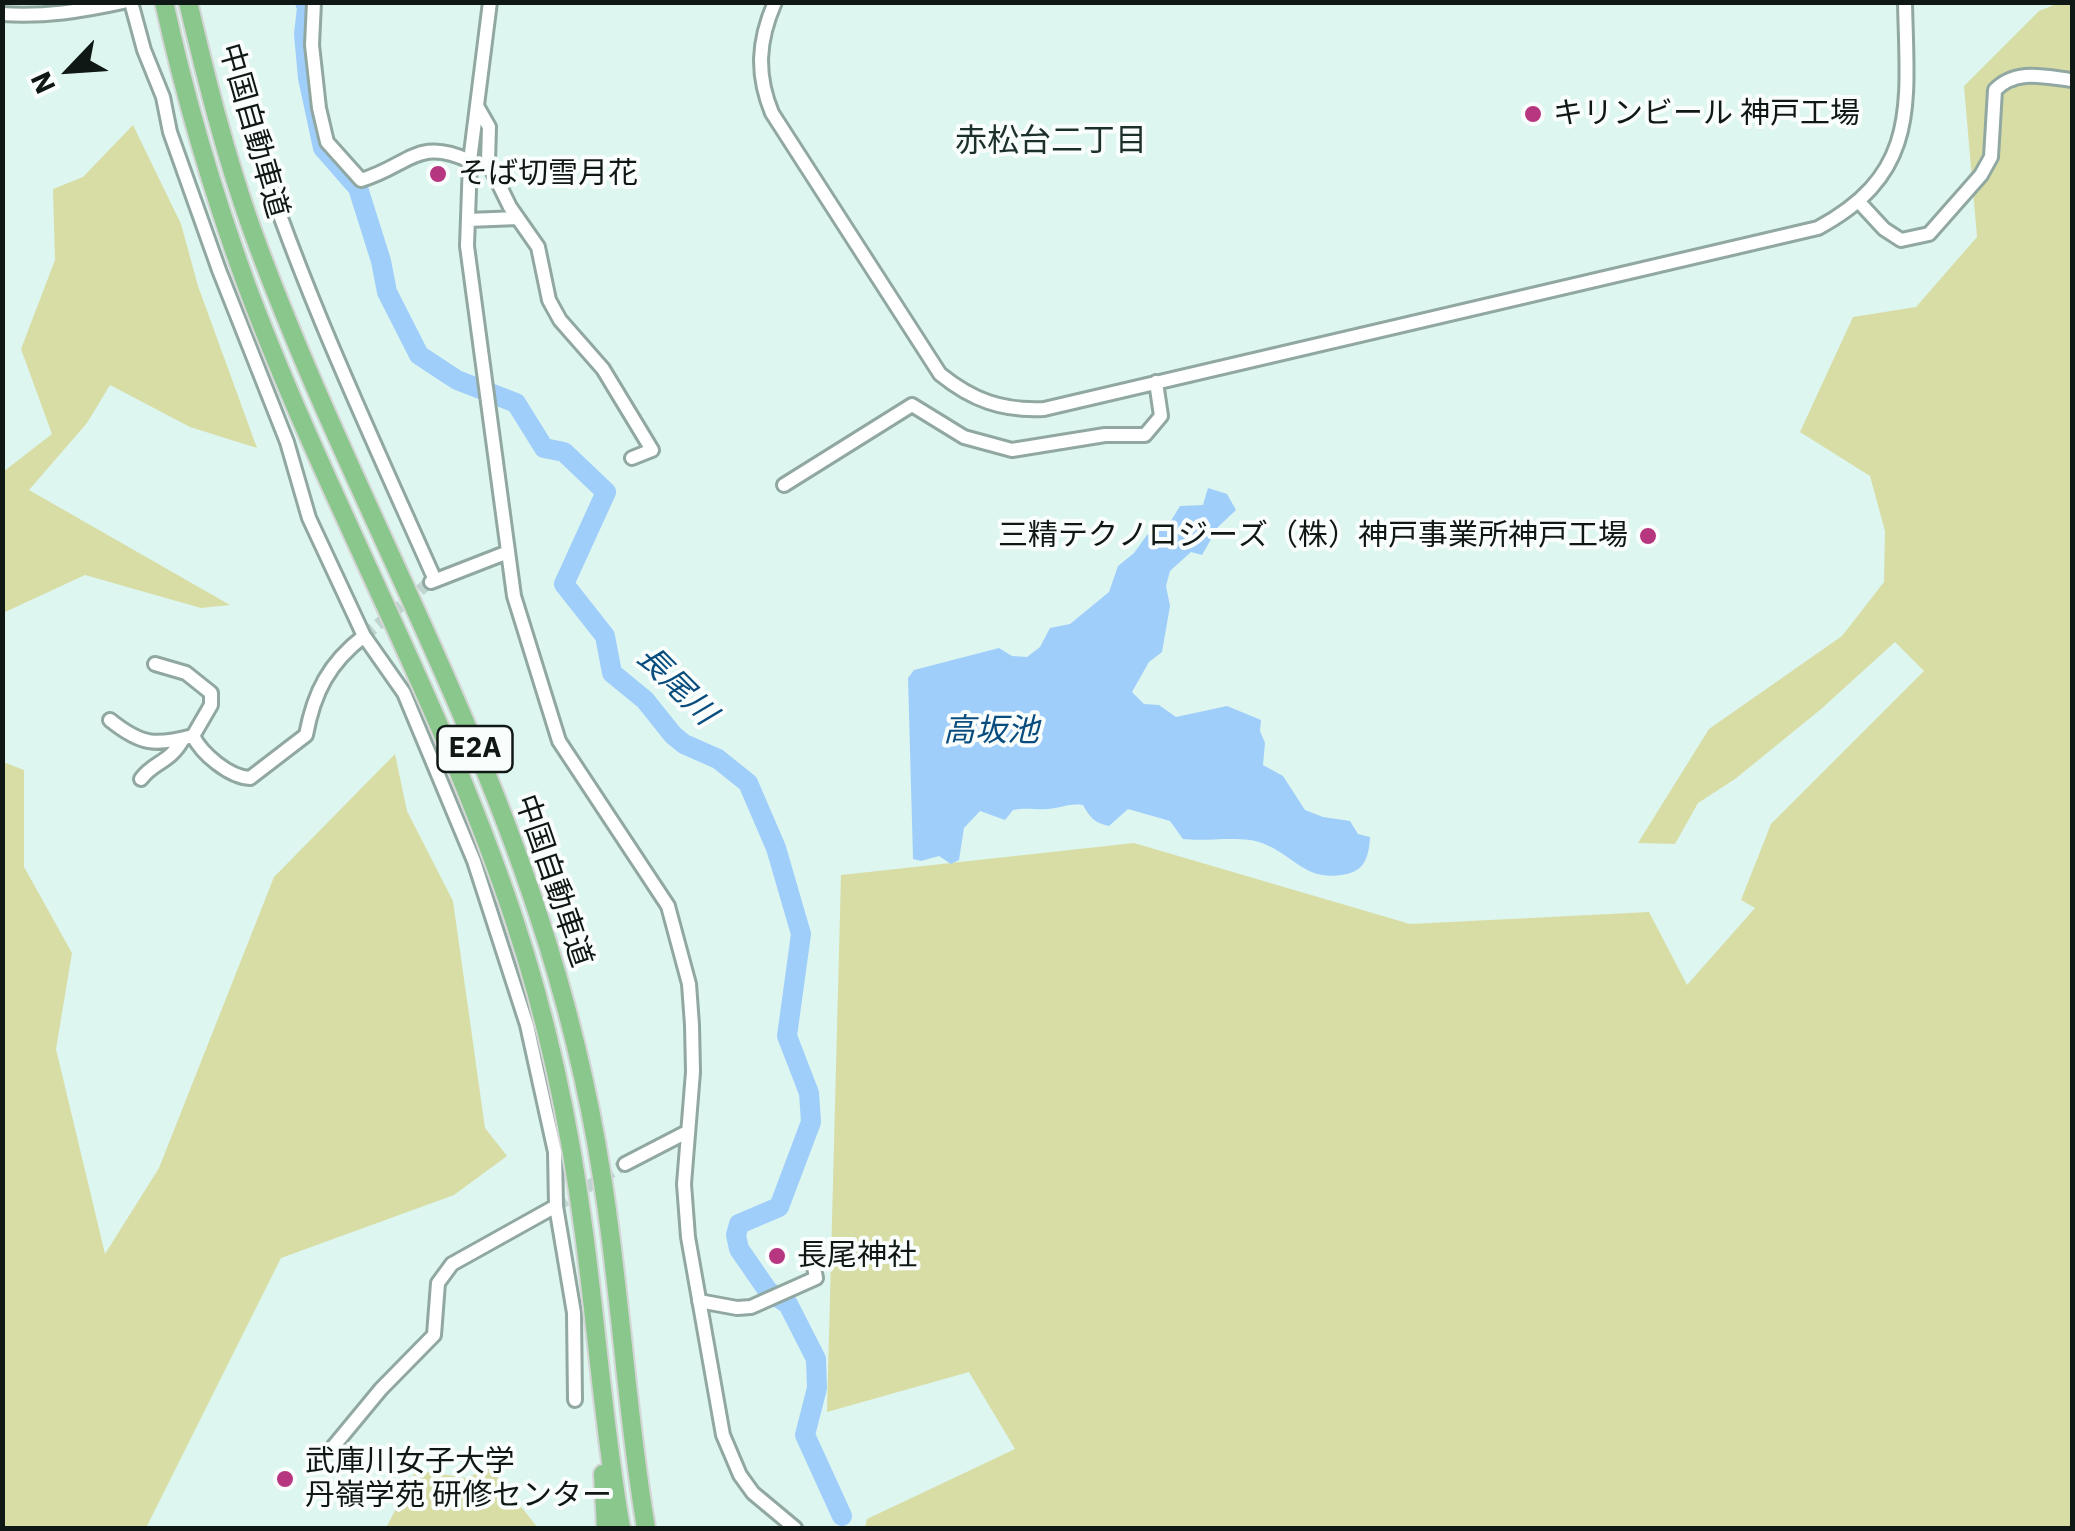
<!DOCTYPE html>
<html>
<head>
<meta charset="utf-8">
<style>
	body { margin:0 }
	#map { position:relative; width:2075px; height:1531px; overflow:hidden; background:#def6f0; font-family:"IBM Plex Sans",sans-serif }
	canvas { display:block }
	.frame { position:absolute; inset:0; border:5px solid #101816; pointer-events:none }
	.north { position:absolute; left:20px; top:20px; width:100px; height:100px; -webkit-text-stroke:8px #f9fefd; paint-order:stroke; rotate:245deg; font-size:28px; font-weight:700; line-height:40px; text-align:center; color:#101816 }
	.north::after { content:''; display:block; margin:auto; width:35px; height:45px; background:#101816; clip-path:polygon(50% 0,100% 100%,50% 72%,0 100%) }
</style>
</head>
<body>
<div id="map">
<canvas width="2075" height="1531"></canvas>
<div class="frame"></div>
<div class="north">N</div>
</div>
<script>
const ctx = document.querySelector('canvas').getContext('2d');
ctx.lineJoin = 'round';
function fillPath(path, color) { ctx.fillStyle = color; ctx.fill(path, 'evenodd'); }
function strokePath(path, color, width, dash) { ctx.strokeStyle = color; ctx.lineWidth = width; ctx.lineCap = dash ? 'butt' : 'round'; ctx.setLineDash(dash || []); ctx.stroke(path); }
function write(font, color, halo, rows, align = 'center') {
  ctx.font = font + ' "IBM Plex Sans","Noto Sans JP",sans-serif'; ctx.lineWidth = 8; ctx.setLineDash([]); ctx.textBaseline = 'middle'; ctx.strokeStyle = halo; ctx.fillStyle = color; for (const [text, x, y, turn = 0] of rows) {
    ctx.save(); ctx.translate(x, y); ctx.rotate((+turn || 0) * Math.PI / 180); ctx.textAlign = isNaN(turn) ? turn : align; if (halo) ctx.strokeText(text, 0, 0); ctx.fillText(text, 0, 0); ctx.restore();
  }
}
const green = new Path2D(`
	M2059 3H2072V1528H865L867 1519 1015 1449 969 1372 827 1412 841 875 1134 843 1410 924 1649 912 1687 985 1755 908 1741 900 1771 824 1924 671 1895 642 1820 710 1735 779 1698 803 1675 844 1638 843 1709 729 1842 636 1884 582 1885 531 1870 476 1800 432 1853 317 1916 307 1977 237 1964 86 2039 11Z
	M133 125 181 224 198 286 257 448 190 427 110 385 87 423 29 490 230 605 201 608 85 575 3 613V472L52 434 21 349 55 260 53 189 83 177Z
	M395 754 407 811 453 901 485 1128 507 1156 454 1195 281 1258 146 1528H3V762L24 770V867L72 953 56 1049 105 1254 159 1168 274 877Z
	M490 1468 538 1528H386L416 1470 466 1478Z`);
const water = new Path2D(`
	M1208 488 1227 494 1236 510 1218 527 1202 555 1191 552 1170 571 1166 586 1170 606 1162 652 1149 662 1132 692 1144 704 1159 705 1176 717 1227 706 1261 720 1260 731 1265 743 1263 765 1283 776 1305 810 1323 817 1350 821 1358 834 1370 837C1369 854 1366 870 1347 874 1305 883 1296 856 1262 843 1242 835 1205 842 1183 839L1170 821 1128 809 1109 826C1095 823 1090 818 1083 805 1069 803 1061 808 1048 809 1035 810 1026 807 1013 810L1005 820 980 811 964 828 959 860 951 864 939 856 921 861 913 859 908 678 914 670 999 648 1012 656 1027 657 1040 647 1050 628 1070 624 1109 592 1118 566 1134 553 1147 535 1169 524 1180 506 1203 505Z`);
const river = new Path2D(`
	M305 2 307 8 304 34 308 78 323 148 358 188 381 261 387 292 419 355 457 380 516 403 544 448 564 452 606 492 564 584 605 636 612 673 645 700 673 735 684 744 718 759 748 783 776 848 801 934 787 1036 809 1093 811 1122 779 1207 739 1224 736 1235 739 1249 768 1291 788 1304 816 1359 817 1388 805 1435 842 1516`);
const minorTunnel = new Path2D(`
	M364 636 430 582
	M556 1206 625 1164`);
const minor = new Path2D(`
	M131 2 144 50 163 97 170 132 219 270 287 442 309 518 364 636 404 693 474 861 527 1025 555 1152 556 1206 574 1313 575 1400
	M314 2 312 45 319 108 327 142 361 180C409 166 417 136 470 161
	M490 2 470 161 467 246 514 596 559 741 668 906 689 984 692 1025 693 1072 684 1184 688 1237 723 1435 740 1475 753 1493 795 1528
	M775 2C758 41 756 74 772 113L940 374C972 400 1002 411 1044 409L1818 228C1920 173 1907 104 1905 2
	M2 14C44 17 82 11 123 2
	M477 106 489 127 488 162 510 207 538 247 549 300 560 320 603 369 652 450 632 458
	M248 121C297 279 368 429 435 580
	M1860 203 1884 229 1901 240 1929 234 1981 175 1991 157 1995 90C2016 68 2046 77 2072 80
	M468 220 518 218
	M784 485 912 405 964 437 1012 450 1105 435H1145L1161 416 1156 382
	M431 582 508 552
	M155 664 186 673 211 693V705L193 736C202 754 229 777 250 778L306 735C314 692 329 663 364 636
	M110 720C141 745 155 746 193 736
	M141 779C154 761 169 764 183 739
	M625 1164 685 1133
	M699 1301 737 1308 751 1307 816 1278 812 1256
	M333 1447 381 1389 434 1335 438 1283 452 1264 556 1206`);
const highway = new Path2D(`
	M164 2C185 97 212 190 245 281 325 497 441 699 514 919 548 1021 570 1126 584 1233 597 1331 604 1431 621 1528
	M188 2C206 78 225 154 251 227 335 460 460 676 537 911 566 998 588 1087 602 1177 621 1294 626 1412 646 1528
	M603 1474 606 1528`);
const markers = [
	[1533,114,10,"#b73680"],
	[438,174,10,"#b73680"],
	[1648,536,10,"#b73680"],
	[777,1256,10,"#b73680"],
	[285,1479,10,"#b73680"]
];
const shields = [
	[475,749,75]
];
const shieldNames = [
	["E2A",475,749]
];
const poiNames = [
	["キリンビール 神戸工場",1553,114],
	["そば切雪月花",458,174],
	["三精テクノロジーズ（株）神戸事業所神戸工場",1628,536,"right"],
	["長尾神社",797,1256],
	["武庫川女子大学",305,1462],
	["丹嶺学苑 研修センター",305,1496]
];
const streetNames = [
	["中国自動車道",253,131,74],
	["中国自動車道",553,881,71]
];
const neighbourhoodNames = [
	["赤松台二丁目",1051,142]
];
const waterNames = [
	["長尾川",676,686,45],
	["高坂池",991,732]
];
fillPath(green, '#d8dda6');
fillPath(water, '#a0cefa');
strokePath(river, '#a0cefa', 20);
strokePath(minorTunnel, '#bfd5cf', 12, [12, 6]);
strokePath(minor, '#91a8a2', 18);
strokePath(highway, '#d4d5d5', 22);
strokePath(minor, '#fff', 12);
strokePath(highway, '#8ac78d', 18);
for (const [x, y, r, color] of markers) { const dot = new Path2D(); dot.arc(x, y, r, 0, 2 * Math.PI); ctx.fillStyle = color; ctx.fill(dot); strokePath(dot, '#f9fefd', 4); }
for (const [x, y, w] of shields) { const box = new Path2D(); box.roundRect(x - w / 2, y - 23, w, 46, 8); ctx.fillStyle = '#f9fefd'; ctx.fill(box); strokePath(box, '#101816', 2.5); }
write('bold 28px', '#101816', null, shieldNames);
write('30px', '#101816', '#f9fefd', poiNames, 'left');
write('30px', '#101816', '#f9fefd', streetNames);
write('32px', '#1c2f2b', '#f9fefd', neighbourhoodNames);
write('italic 32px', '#094c7e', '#f9fefd', waterNames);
</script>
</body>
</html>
